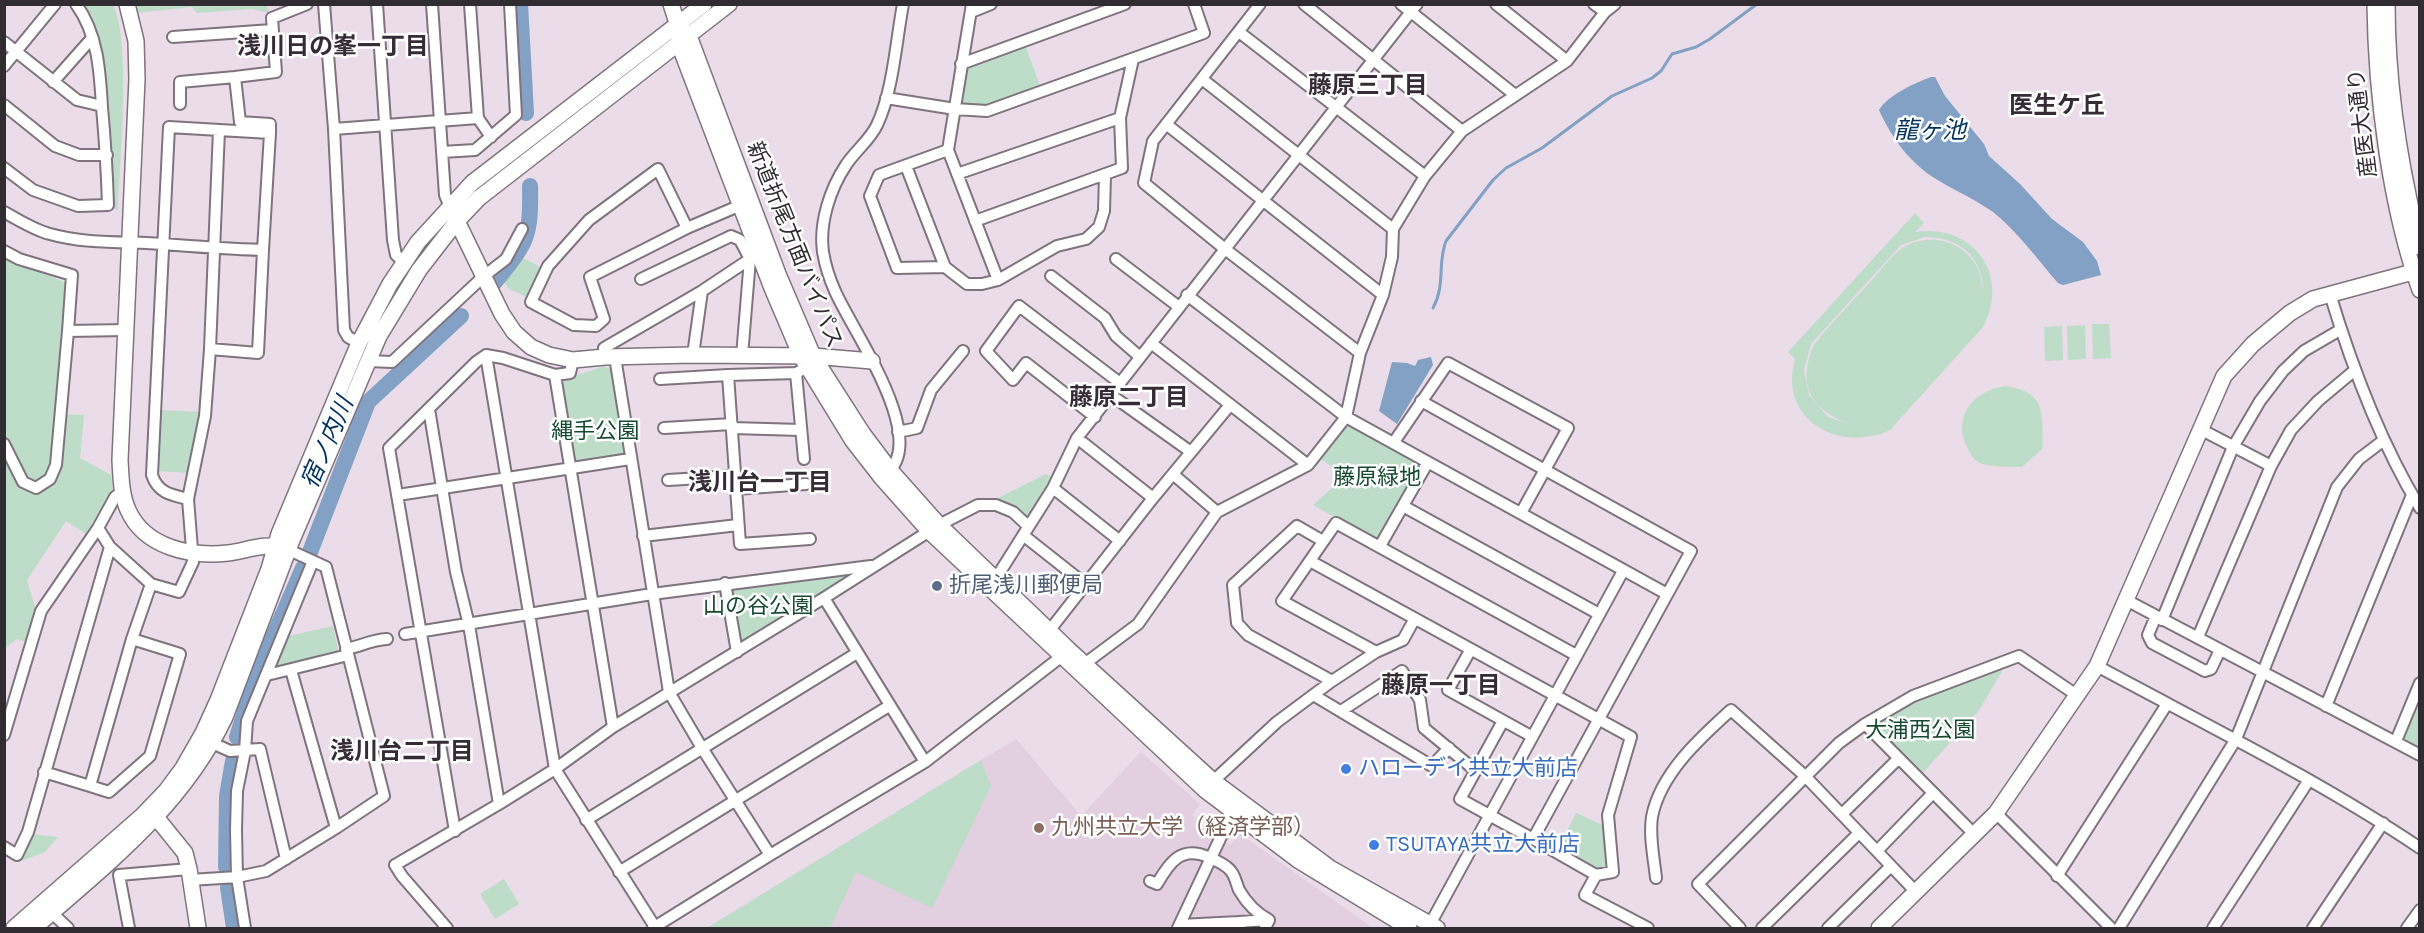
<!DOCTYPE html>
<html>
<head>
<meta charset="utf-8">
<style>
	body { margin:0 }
	#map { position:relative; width:2424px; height:933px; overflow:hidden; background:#eadce8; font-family:Karla,sans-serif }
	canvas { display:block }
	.frame { position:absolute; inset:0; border:6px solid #312c31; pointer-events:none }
</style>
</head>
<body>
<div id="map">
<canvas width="2424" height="933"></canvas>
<div class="frame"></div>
</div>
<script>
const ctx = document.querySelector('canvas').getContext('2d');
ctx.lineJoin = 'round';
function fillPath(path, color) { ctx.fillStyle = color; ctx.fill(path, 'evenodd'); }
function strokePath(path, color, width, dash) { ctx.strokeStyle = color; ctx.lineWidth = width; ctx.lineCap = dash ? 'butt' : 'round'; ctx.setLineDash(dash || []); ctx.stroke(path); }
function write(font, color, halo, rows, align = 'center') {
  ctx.font = font + ' Karla,"Noto Sans JP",sans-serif'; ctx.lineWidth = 5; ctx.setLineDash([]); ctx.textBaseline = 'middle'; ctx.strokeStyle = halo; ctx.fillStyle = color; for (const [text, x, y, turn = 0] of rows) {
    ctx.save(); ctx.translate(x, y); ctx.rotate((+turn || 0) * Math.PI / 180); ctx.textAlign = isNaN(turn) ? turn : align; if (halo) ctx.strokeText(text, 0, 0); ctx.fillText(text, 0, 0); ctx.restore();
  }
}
const built = new Path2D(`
	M1016 739 1081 816 1141 752 1200 804 1192 815 1201 823 1230 845 1240 834 1373 928H707Z`);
const green = new Path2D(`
	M82 5H113C132 43 119 164 118 211L114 208C110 143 115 62 82 5Z
	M134 5H267L269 13 252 9 197 13 192 7 137 13Z
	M1026 47 1040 86 984 106 959 105 965 68Z
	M1915 213 1924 223 1915 232C1973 223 2011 275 1983 327L1890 430C1838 454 1778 419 1795 359L1788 352ZM1925 237C1958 237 1983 256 1983 291 1981 285 1982 276 1978 269 1965 241 1930 232 1904 247 1891 255 1882 269 1872 280 1852 302 1831 323 1813 346 1798 385 1809 407 1846 423L1828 417 1809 395 1804 370 1811 344 1901 245Z
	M4 255 68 284 58 414 84 415 80 458 111 475 113 488 86 534 66 521 27 580 36 611 27 642 17 639 5 648Z
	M523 258 542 268 529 298 509 289 503 280Z
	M2092 324H2109L2111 358 2093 359Z
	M2085 325 2086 359 2068 360 2067 326Z
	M2062 326 2063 360 2045 361 2044 327Z
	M604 366 613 371 626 454 574 464 560 381Z
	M2005 386C2047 392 2042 413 2043 448L2022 467C2012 467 1988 467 1980 463 1975 461 1970 454 1968 449 1951 417 1973 391 2005 386Z
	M159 410 200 412 190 473 155 471Z
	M1349 423 1421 464 1379 542 1313 505 1345 476 1321 459Z
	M1046 474 1051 477 1027 518 1008 503 994 500Z
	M848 572 850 576 741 644 739 642 731 588Z
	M333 626 338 649 337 653 275 668 289 636Z
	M1999 668 2002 671 1980 709 1921 775 1875 729 1877 722 1921 697Z
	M2419 696V750L2405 742 2403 737Z
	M981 760 991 786 932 908 856 872 830 928H707Z
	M1576 813 1605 826 1608 869 1597 871 1558 849Z
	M31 834 58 837 45 852 19 862Z
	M504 879 519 904 495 919 480 894Z`);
const water = new Path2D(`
	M1931 77H1935L1945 96 1984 144 1989 156 2020 184 2052 219 2083 242 2097 261 2101 275 2063 285 2058 283C2037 259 2018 232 1993 212 1976 200 1958 192 1941 182 1912 166 1892 139 1879 110 1888 95 1915 83 1931 77Z
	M1431 357 1433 365 1397 424 1379 411 1392 362 1407 363 1415 366 1418 360Z`);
const stream = new Path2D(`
	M1433 308C1446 284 1437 264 1446 241L1493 180 1506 168 1542 148 1612 96 1652 78 1661 71 1672 54 1696 47 1710 39 1757 4`);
const river = new Path2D(`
	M520 4 526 113
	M495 282C527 242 531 238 530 186
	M310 552 368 402 461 316
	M237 737 257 674 303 568
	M226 867 227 796 233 761
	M228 887 234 928`);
const street = new Path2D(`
	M324 4 334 129 344 330 348 337 359 343
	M377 4 393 240 396 255 404 262
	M432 4 445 195 450 207
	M470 4 478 118 491 137
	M972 4 948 150 998 280
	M1260 4 1153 141 1144 183 1225 249 1360 353
	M1304 4 1462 131
	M1401 4 1515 95
	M1496 4 1567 61
	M1594 4 1605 12
	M971 12 991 4
	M1239 32 1425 176
	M173 37 272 30
	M4 42 77 100 102 106
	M961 64 1125 4
	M4 66 55 4
	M1202 79 1393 229
	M53 82 92 38
	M886 98 955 109 987 111 1204 33 1194 4
	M180 104V82L235 77
	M4 105 55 146 79 155H107
	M1166 124 1383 295
	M334 129 478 118
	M270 133V124L240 122 235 77 276 72 272 18 307 4
	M948 150 879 175 870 196 897 268 945 267 967 284H982L998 280 1057 246 1086 239 1099 227 1104 211 1105 176
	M442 152 475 150 516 115 510 4
	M906 166 945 267
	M4 168 33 190 78 206 108 205C107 172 105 140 102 107 100 72 98 34 76 4
	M957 174 1120 118
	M4 212C19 220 34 230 50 234 81 243 116 242 147 243 186 246 224 249 263 250L270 133 169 127 152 475C158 493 171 495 188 499
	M975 221 1122 168 1120 118 1133 59
	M687 228 658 169 589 220 548 266 531 302 574 325 596 326 604 319 590 277 687 228 741 205
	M4 251 19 259 72 275 68 331
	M1116 259 1179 307
	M1051 276 1105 318 1116 336 1140 357
	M641 279 731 236 740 240 750 259
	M2330 294C2352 367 2380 442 2420 508
	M1187 295 1346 417 1667 594
	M1151 343 1308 465
	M210 349 258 353 263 250
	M486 355 555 769 655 927
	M693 355 702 291
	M605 357 604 348 702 291 750 259 742 356
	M615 357 669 692 702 748 770 855
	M368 361 392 362 484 276 506 259 522 229
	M808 367 796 373 728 375 740 544 810 539
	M796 373 804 459
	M555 375 613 727
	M660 379 728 375
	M1111 395 1191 452
	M1421 401 1691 551 1533 839 1460 799 1503 721
	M429 409 456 572 469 625 499 804
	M1095 417 1026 363 1013 380 986 351 1019 306 1120 383
	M664 428 732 424
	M733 428 800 430
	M2200 429 2271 466
	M898 432 917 428 931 390 963 351
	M1077 438 1153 498
	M1394 442 1448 363 1568 428 1521 513
	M4 444 23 482 36 488 50 479 56 465 68 331 126 330
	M886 474C931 439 851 329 835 291 830 280 825 264 823 252 819 223 830 189 846 165 855 151 870 140 877 125 893 91 896 42 903 4
	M1174 475 1217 512
	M668 480 734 476
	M1053 488 1120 541
	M736 489 806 484
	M398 495 630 459
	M1403 506 1599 614
	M98 528 110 547 151 584 179 592 193 562 188 499 205 416 210 349 219 130
	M1023 535 1085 584
	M643 536 738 525
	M1323 541 1297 526 1233 585 1237 623 1248 635 1332 681 1376 652 1403 640 1414 620
	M1380 546 1428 462
	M1310 561 1631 737 1608 815 1613 872 1596 875 1533 839
	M725 583 737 652
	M993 583 1053 488 1077 438 1417 4
	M824 598 925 762
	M2128 601 2420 755
	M2156 616 2148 635 2152 643 2205 671 2211 669 2220 650
	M2162 620 2233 447 2260 401 2283 371 2304 351 2340 330
	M405 634 652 594 871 566
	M1046 635 1153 498 1230 405
	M2198 637 2271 466 2291 430 2318 401 2355 370
	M346 649C362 646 370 640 387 639
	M1471 649 1448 690 1531 736
	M1376 652 1282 601 1336 523 1576 655
	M2097 666C2206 725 2317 779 2420 848
	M1079 668 1138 624 1217 512 1308 465 1346 417 1360 353 1383 295 1392 257 1393 229 1425 176 1462 131 1567 61 1605 12 1615 4
	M291 670 336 828
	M267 675 348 655
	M1315 696 1432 766 1449 748
	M2326 706 2412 495
	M1341 711 1402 671 1420 700 1424 728 1476 771
	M1865 724 1975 835
	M4 735 41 611 98 528 115 497 122 491
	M2396 741 2420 683
	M212 743 230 751 260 749 286 859
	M44 772 90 786 132 639 151 584
	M1209 785 1277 722 1332 681
	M90 786 109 792 150 756 180 654 132 639
	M1996 813 2111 928
	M1842 814 1898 759
	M586 820 857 653
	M455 831 389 448 476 362 486 355 503 358 555 375 570 373 573 360
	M4 847 17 855 28 832 110 547
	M1877 851 1933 793
	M619 872 889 706
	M1596 875 1585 895 1648 928
	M2057 876 2167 704
	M1656 878C1654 859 1649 836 1652 817 1660 774 1700 738 1731 710L1805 776 1916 892
	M190 880 237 877 266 871 336 828 384 796 326 567 289 550
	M1150 881 1157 884C1169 863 1181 845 1208 857 1215 860 1223 863 1229 869 1235 874 1236 883 1239 890 1246 902 1256 913 1269 920L1265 928
	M52 913 68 928
	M1180 925 1239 922
	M129 928 119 875 189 869
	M245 928 237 877 236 830 237 791 245 751 247 721 313 561
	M447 928 402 876 395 865 499 804 555 769 613 727 824 598 939 525 978 505H996L1013 512 1028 526
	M653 928 770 855 925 762 1066 653
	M1178 928 1233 811
	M1240 928 1239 922 1268 920
	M1428 928 1623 571
	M1740 928 1698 884 1839 743 1865 724 1913 696 2019 656 2078 696
	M1762 928 1859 833
	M1828 928 1891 866
	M2119 928 2236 739 2337 487 2359 459 2384 440
	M2213 928 2309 780
	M2313 928 2383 823
	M2407 928 2420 910`);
const secondary = new Path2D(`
	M127 4 136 41 137 79 120 460C121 477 121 494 128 510 145 548 191 557 228 553 246 551 265 542 283 548
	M671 4 678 26 679 44 772 288 801 356 853 441 881 477 929 531 1205 790 1298 860 1409 928
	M2375 4C2376 94 2390 206 2420 290
	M2387 4C2387 86 2400 168 2420 247
	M678 26 689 36 778 274 813 356 863 434 890 470 939 525 1069 650 1213 781 1330 868 1437 928
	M454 215 502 314 514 332 531 347 549 355 573 360 605 357 693 355 813 356 872 361
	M151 811 185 853 189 869 198 928
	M14 928 142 816 166 791 183 768 203 733 218 700 269 569 279 534 359 343 390 284 418 242 472 183 704 4
	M34 928C107 864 182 807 225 717L292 540 379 336 419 270 457 221 479 198 729 4
	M1879 928 1996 813 2097 666 2224 376 2253 344 2272 328 2290 313 2313 299 2420 270`);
const markers = [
	[937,586,6,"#5c6f8a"],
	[1346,769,6,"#3f7fe0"],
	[1039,828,6,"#8d6e63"],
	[1374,845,6,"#3f7fe0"]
];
const streetNames = [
	["産医大通り",2363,123,-97],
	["新道折尾方面バイパス",794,245,68]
];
const parkNames = [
	["縄手公園",595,432],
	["藤原緑地",1377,478],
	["山の谷公園",758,607],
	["大浦西公園",1920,731]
];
const serviceNames = [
	["折尾浅川郵便局",949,586]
];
const shopNames = [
	["ハローデイ共立大前店",1358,769],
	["TSUTAYA共立大前店",1386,845]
];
const educationNames = [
	["九州共立大学（経済学部）",1051,828]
];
const neighbourhoodNames = [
	["浅川日の峯一丁目",333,47],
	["藤原三丁目",1368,86],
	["医生ケ丘",2057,106],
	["藤原二丁目",1129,398],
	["浅川台一丁目",760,483],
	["藤原一丁目",1441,686],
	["浅川台二丁目",402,752]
];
const waterNames = [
	["龍ヶ池",1930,131],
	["宿ノ内川",328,443,-67]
];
fillPath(built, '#e2cfe0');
fillPath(green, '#bdddc8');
fillPath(water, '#82a1c4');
strokePath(stream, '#82a1c4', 3);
strokePath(river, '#82a1c4', 16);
strokePath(street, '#7f737e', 14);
strokePath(secondary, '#7f737e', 18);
strokePath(street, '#fff', 10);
strokePath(secondary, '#fff', 15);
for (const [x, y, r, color] of markers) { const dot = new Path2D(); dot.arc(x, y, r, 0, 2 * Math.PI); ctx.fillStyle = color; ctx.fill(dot); strokePath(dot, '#fff', 2); }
write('22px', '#312c31', '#fff', streetNames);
write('22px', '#154a2f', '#fff', parkNames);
write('22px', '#4e5e75', '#fff', serviceNames, 'left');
write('22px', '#366cbe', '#fff', shopNames, 'left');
write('22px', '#785e54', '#fff', educationNames, 'left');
write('bold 24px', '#362c35', '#fff', neighbourhoodNames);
write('italic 24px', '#01325e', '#fff', waterNames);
</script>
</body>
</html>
